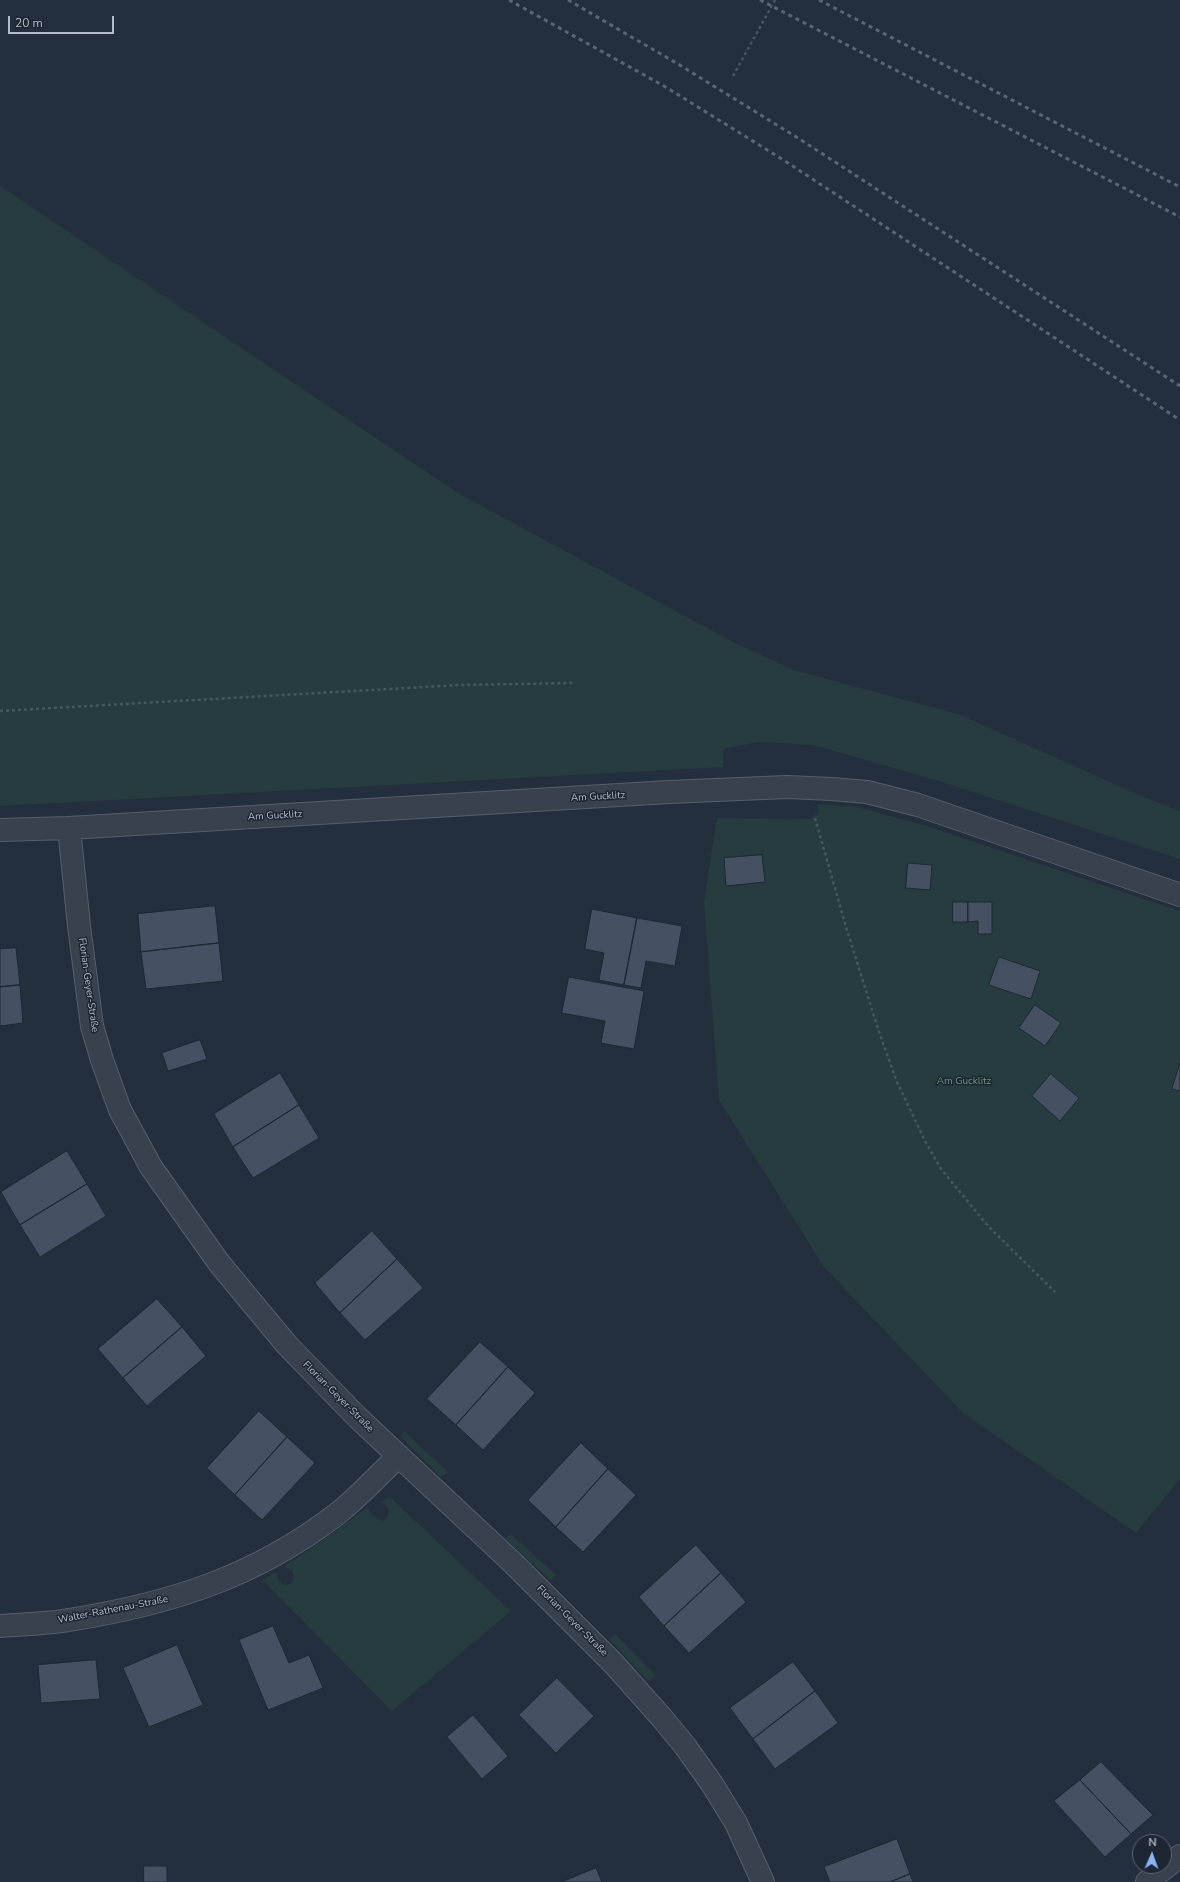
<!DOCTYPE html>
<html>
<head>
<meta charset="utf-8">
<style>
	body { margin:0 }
	#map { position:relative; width:1180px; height:1882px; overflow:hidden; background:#242f3e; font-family:"Nunito Sans",sans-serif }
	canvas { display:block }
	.north { position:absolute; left:1132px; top:1834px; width:40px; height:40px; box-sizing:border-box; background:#1d2633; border:1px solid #59626f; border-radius:50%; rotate:2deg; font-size:11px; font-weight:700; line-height:16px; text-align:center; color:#b4bcc9 }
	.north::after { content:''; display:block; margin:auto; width:14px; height:18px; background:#8ab4f8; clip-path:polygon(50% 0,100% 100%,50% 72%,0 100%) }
	.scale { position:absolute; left:8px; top:16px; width:106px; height:18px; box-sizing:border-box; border:2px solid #b4bcc9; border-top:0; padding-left:5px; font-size:12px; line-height:14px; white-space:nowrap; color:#b4bcc9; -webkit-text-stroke:3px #1d2633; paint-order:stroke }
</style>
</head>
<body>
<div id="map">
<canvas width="1180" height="1882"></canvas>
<div class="north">N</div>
<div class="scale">20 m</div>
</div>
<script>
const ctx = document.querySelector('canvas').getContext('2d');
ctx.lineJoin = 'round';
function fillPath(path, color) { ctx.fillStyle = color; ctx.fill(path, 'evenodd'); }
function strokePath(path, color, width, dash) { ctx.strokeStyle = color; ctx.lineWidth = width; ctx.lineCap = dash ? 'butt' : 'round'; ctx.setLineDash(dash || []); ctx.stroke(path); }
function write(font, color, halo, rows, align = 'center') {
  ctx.font = font + ' "Nunito Sans",sans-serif'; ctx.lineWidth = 3; ctx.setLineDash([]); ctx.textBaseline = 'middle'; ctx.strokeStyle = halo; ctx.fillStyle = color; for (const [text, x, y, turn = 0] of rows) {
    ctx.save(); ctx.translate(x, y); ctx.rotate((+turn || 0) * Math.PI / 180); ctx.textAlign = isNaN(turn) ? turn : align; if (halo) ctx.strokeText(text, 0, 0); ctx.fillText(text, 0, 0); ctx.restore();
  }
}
const green = new Path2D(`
	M0 186 458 493 733 642 794 670 961 715 1132 792 1180 811V859L939 781 814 745 758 742 723 749V767L0 806Z
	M817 804 857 807 930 827 1180 911V1479L1136 1533 963 1413 824 1267 719 1100 704 902 717 818 810 819 819 812Z
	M404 1431 448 1472 441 1477 400 1436Z
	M390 1497 511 1611 392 1711 262 1580 276 1572 278 1579 283 1585 291 1584 294 1578 292 1570 284 1567 333 1533 368 1507 372 1515 383 1521C388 1517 390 1514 388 1507L381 1502Z
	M511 1534 556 1575 550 1580 505 1538Z
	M615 1634 656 1676 648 1681 609 1639Z`);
const building = new Path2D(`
	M762 855 765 882 726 886 724 858Z
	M908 863 932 865 930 890 906 888Z
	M953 902H968V922H953Z
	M968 902H992V934H978V921L968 922Z
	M215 906 219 943 141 952 138 914Z
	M592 909 637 918 624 985 599 980 604 953 585 949Z
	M637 918 682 926 675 966 646 961 641 988 624 985Z
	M219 943 223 981 146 989 141 952Z
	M16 948 20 985 0 987V949Z
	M999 957 1040 971 1031 999 989 985Z
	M569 977 644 991 634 1049 601 1043 605 1021 562 1013Z
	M20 985 23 1023 0 1026V987Z
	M1035 1005 1061 1023 1045 1046 1019 1028Z
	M200 1040 207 1059 168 1071 162 1053Z
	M1180 1063V1091L1172 1089Z
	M280 1073 299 1105 233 1147 214 1114Z
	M1051 1074 1079 1098 1060 1121 1032 1096Z
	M299 1105 319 1138 253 1178 233 1147Z
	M67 1151 87 1184 20 1225 1 1192Z
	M87 1184 106 1216 40 1257 20 1225Z
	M372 1231 397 1259 340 1313 315 1283Z
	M397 1259 423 1288 365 1340 340 1313Z
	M157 1299 182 1327 123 1378 98 1349Z
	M182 1327 206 1356 147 1406 123 1378Z
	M480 1342 508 1367 456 1425 427 1399Z
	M508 1367 535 1393 483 1450 456 1425Z
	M259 1411 287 1437 235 1495 207 1468Z
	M287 1437 315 1463 262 1520 235 1495Z
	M581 1443 608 1469 556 1527 528 1500Z
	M608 1469 636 1495 583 1552 556 1527Z
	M696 1545 721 1573 664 1626 639 1597Z
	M721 1573 746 1602 689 1653 664 1626Z
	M273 1626 289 1663 309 1655 323 1688 268 1710 239 1640Z
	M177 1645 203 1705 149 1727 123 1668Z
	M96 1660 100 1699 41 1703 38 1665Z
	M793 1662 815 1691 753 1739 730 1708Z
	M557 1678 594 1716 556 1753 519 1715Z
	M815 1691 838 1723 775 1769 753 1739Z
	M473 1715 508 1756 482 1779 447 1737Z
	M1101 1762 1153 1815 1131 1834 1080 1780Z
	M1080 1780 1131 1834 1105 1857 1054 1801Z
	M897 1839 910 1874 890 1882H830L824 1867Z
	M144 1866H167V1882H144Z
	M596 1868 602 1882H562Z
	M910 1874 913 1882H890Z`);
const path = new Path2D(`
	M733 76 775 0
	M0 711 460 685 573 683
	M815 818 846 927 878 1029 897 1082 925 1141 941 1169 988 1226 1055 1292`);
const minor = new Path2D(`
	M69 828 79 926 92 1026 102 1060 120 1110 151 1167 219 1263 287 1345 357 1417 513 1563 614 1664 662 1718 685 1746 712 1784 736 1823 763 1882
	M0 830 69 828 669 792 787 787 832 789 867 792 918 805 1180 895
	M0 1626C23 1624 47 1624 69 1620 170 1604 255 1577 337 1514 359 1497 378 1475 399 1456
	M1147 1882 1180 1856`);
const rail = new Path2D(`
	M509 0 664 86 785 161 1180 420
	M568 0 678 64 798 138 1180 386
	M760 0 1180 217
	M819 0 1180 187`);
const streetNames = [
	["Am Gucklitz",598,797,-3],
	["Am Gucklitz",275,816,-3],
	["Florian-Geyer-Straße",88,985,82],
	["Florian-Geyer-Straße",338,1397,45],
	["Walter-Rathenau-Straße",113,1610,-11],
	["Florian-Geyer-Straße",572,1621,45]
];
const parkNames = [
	["Am Gucklitz",964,1082]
];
fillPath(green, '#263c3f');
fillPath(building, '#455162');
strokePath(building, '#1f2835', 1);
strokePath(minor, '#565f6c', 24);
strokePath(path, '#44595c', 2.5, [3, 3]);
strokePath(minor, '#38414e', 22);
strokePath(rail, '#5a6575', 3, [4, 4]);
write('10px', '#b4bcc9', '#1d2633', streetNames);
write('10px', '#6b9a76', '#1d2633', parkNames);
</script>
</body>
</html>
